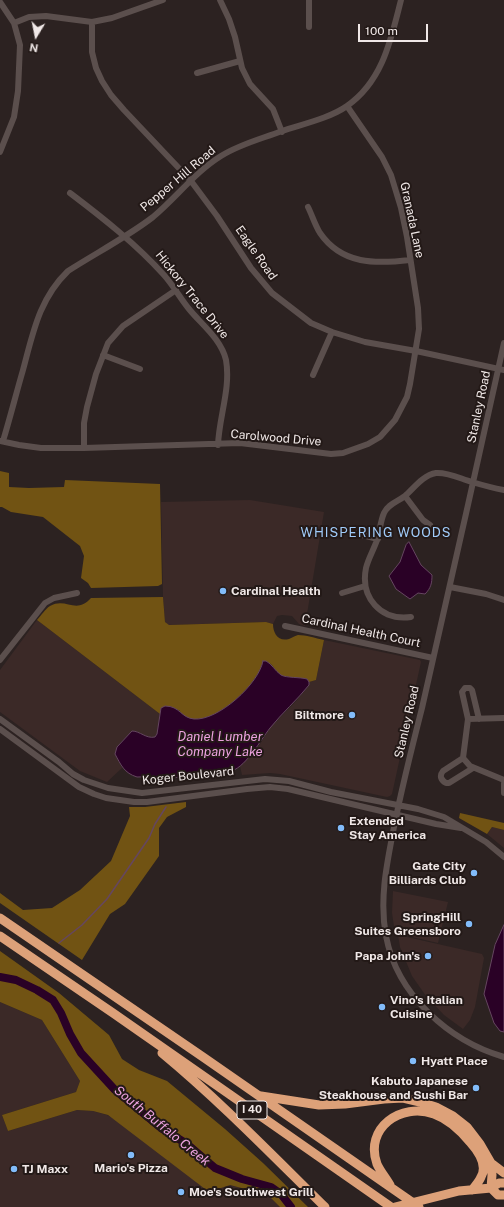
<!DOCTYPE html>
<html>
<head>
<meta charset="utf-8">
<style>
	body { margin:0 }
	#map { position:relative; width:504px; height:1207px; overflow:hidden; background:#2c2221; font-family:"Public Sans",sans-serif }
	canvas { display:block }
	.north { position:absolute; left:16px; top:16px; width:40px; height:40px; -webkit-text-stroke:3px #231917; paint-order:stroke; rotate:190deg; font-size:11px; font-weight:700; line-height:16px; text-align:center; color:#f0e8e7 }
	.north::after { content:''; display:block; margin:auto; width:14px; height:18px; background:#f0e8e7; clip-path:polygon(50% 0,100% 100%,50% 72%,0 100%) }
	.scale { position:absolute; left:358px; top:24px; width:70px; height:18px; box-sizing:border-box; border:2px solid #f0e8e7; border-top:0; padding-left:5px; font-size:12px; line-height:14px; white-space:nowrap; color:#f0e8e7; -webkit-text-stroke:3px #231917; paint-order:stroke }
</style>
</head>
<body>
<div id="map">
<canvas width="504" height="1207"></canvas>
<div class="north">N</div>
<div class="scale">100 m</div>
</div>
<script>
const ctx = document.querySelector('canvas').getContext('2d');
ctx.lineJoin = 'round';
function fillPath(path, color) { ctx.fillStyle = color; ctx.fill(path, 'evenodd'); }
function strokePath(path, color, width, dash) { ctx.strokeStyle = color; ctx.lineWidth = width; ctx.lineCap = dash ? 'butt' : 'round'; ctx.setLineDash(dash || []); ctx.stroke(path); }
function write(font, color, halo, rows, align = 'center') {
  ctx.font = font + ' "Public Sans",sans-serif'; ctx.lineWidth = 4; ctx.setLineDash([]); ctx.textBaseline = 'middle'; ctx.strokeStyle = halo; ctx.fillStyle = color; for (const [text, x, y, turn = 0] of rows) {
    ctx.save(); ctx.translate(x, y); ctx.rotate((+turn || 0) * Math.PI / 180); ctx.textAlign = isNaN(turn) ? turn : align; if (halo) ctx.strokeText(text, 0, 0); ctx.fillText(text, 0, 0); ctx.restore();
  }
}
const built = new Path2D(`
	M250 500 324 512 305 626 299 624 292 616 282 615 277 616 273 624 266 622 168 625 165 622 163 597 161 502Z
	M37 620 160 714 157 734 155 737H146L136 731H132L122 741 117 747 115 754 122 768 107 782 80 771 0 712V670Z
	M324 640 420 660 421 662 392 794 390 796 387 797 280 774 270 773 242 775 240 766 258 747 270 728 297 700 309 685V682L316 680Z
	M492 827 504 830V848L487 834Z
	M393 891 448 902 438 943 395 933 392 913Z
	M398 935 482 954 484 958 475 1007 470 1020 463 1029 444 1015 426 996 412 976 400 947Z
	M0 1002 42 1020 80 1081 76 1092 2 1115 8 1131 77 1110 93 1111 107 1115 230 1185 268 1195 280 1207H0Z`);
const forest = new Path2D(`
	M0 471 9 473V487L29 488 64 487 65 480 160 484 162 584 158 586 91 588 88 583 81 578 84 556 80 546 43 517 11 512 2 507H0Z
	M163 597 165 622 169 625 266 622 273 624C273 633 278 642 289 639 292 638 294 636 298 635 306 635 315 638 324 640L316 680 309 682 307 679C300 677 286 678 281 675 272 669 276 664 263 661 258 685 213 727 188 718 184 717 181 713 179 710L161 709 160 714 37 620C41 616 45 609 50 606 66 597 76 615 91 598Z
	M186 802V807L167 817 159 828V856L125 904 110 914 82 960 0 903V893L23 910 52 908 80 890 111 861 130 816 129 807H145Z
	M460 813 504 823V830L492 827 487 834 459 818Z
	M0 951 59 993 109 1035 122 1059 139 1070 167 1081 225 1129 263 1163 308 1207H280L268 1195 230 1185 209 1192 108 1115 93 1111 77 1110 8 1131 2 1115 76 1092 80 1081 42 1020 0 1002Z`);
const water = new Path2D(`
	M409 542 421 565 432 575C432 583 431 588 425 594L418 593 410 599 396 589 389 576 400 562 406 545Z
	M263 661H266C272 664 275 671 281 675 286 678 300 677 307 679L309 682V685C297 700 282 713 270 728 260 741 247 765 232 771 208 781 163 776 137 777 124 773 121 765 115 754L117 747 132 731C140 731 146 739 155 737L157 734 161 708 165 706C180 706 181 718 194 719 218 721 259 684 263 661Z
	M504 925V1032L500 1031 494 1023 484 994 495 945Z`);
const stream = new Path2D(`
	M59 943 82 925 107 899 149 838 155 824 166 807`);
const river = new Path2D(`
	M0 977 16 980 37 990 53 1000 61 1013 70 1034 81 1053 115 1090 161 1128 187 1144 215 1168 242 1179 271 1187 281 1194 291 1207`);
const minor = new Path2D(`
	M220 0 229 19 235 37 242 68 250 84 273 109 282 132
	M309 0V27
	M0 2 14 23 20 45 18 91 14 117 0 152
	M92 22V52L96 68 102 81 111 95 124 110 191 181 217 216 251 268 272 293 311 323 332 332 365 342 416 351 504 370
	M14 23 29 17 46 16 92 22 112 18 163 0
	M197 73 240 61
	M70 193C103 218 136 244 164 275 173 285 180 298 189 309 202 325 221 339 226 360 231 388 219 417 218 445
	M308 207C312 215 315 225 320 233 342 265 376 264 410 260
	M504 343C477 465 450 586 422 708 412 747 402 787 394 827 387 863 379 899 386 936 397 995 449 1041 504 1057
	M103 355 140 369
	M313 375 332 332
	M0 441 19 445 41 448H84L240 443 331 454 343 453 368 444 380 437 395 420 407 397 410 384 419 329 418 308 407 237 401 208 391 175 382 157 347 106
	M3 441C10 418 16 394 23 370 33 333 39 299 68 271 96 253 127 237 153 217 176 198 195 172 221 156 240 144 261 139 282 131 303 124 330 118 347 106 383 81 391 39 401 0
	M84 448V423L87 407 96 374 108 343 123 326 176 290
	M405 496 423 520 430 525
	M354 533 378 539
	M450 587 486 594 504 600
	M342 593 365 586
	M411 617C381 621 360 598 366 568 368 559 374 549 377 540 380 532 380 522 384 513 388 504 397 502 405 496 414 488 423 475 436 473 448 472 461 479 472 482 482 485 493 488 504 490
	M285 626 433 658
	M0 660 45 603 54 598 77 593
	M0 719 59 762 73 774 84 780 108 788 142 793 265 779 289 781 331 792 418 809 444 817 486 842 504 857
	M468 719 504 718
	M479 719 472 690 470 688H465L462 692 468 719 463 758 470 766 504 780
	M0 729 79 787 94 794 106 798 134 802H147L247 789 270 787 288 789 436 824 461 828
	M463 758 443 771C439 776 441 780 446 783H449L473 768
	M504 783V793`);
const highway = new Path2D(`
	M0 918 203 1057 419 1207
	M0 936 113 1013 391 1207
	M162 1053C220 1101 272 1155 325 1207
	M261 1096 319 1105 345 1104 384 1099 403 1098 420 1102 436 1107 453 1116 467 1127 480 1144 491 1163 504 1173
	M390 1185C386 1178 380 1171 377 1164 364 1128 401 1102 434 1114 448 1119 460 1130 470 1142 478 1151 488 1165 481 1177 479 1182 475 1186 472 1190
	M491 1188 492 1175 491 1163
	M491 1188 498 1195H504
	M395 1207 459 1191 491 1188 499 1183H504`);
const markers = [
	[223,591,4,"#82bcfa"],
	[352,715,4,"#82bcfa"],
	[341,828,4,"#82bcfa"],
	[474,873,4,"#82bcfa"],
	[469,924,4,"#82bcfa"],
	[428,956,4,"#82bcfa"],
	[382,1007,4,"#82bcfa"],
	[413,1061,4,"#82bcfa"],
	[476,1088,4,"#82bcfa"],
	[131,1155,4,"#82bcfa"],
	[14,1169,4,"#82bcfa"],
	[181,1192,4,"#82bcfa"]
];
const shields = [
	[252,1110,30]
];
const shieldNames = [
	["I 40",252,1110]
];
const streetNames = [
	["Pepper Hill Road",178,179,-40],
	["Granada Lane",412,220,78],
	["Eagle Road",256,253,55],
	["Hickory Trace Drive",192,295,51],
	["Stanley Road",479,407,-78],
	["Carolwood Drive",276,438,5],
	["Cardinal Health Court",361,631,12],
	["Stanley Road",407,722,-77],
	["Koger Boulevard",188,776,-6]
];
const poiNames = [
	["Cardinal Health",231,591],
	["Biltmore",344,715,"right"],
	["Extended",349,821],
	["Stay America",349,835],
	["Gate City",466,866,"right"],
	["Billiards Club",466,880,"right"],
	["SpringHill",461,917,"right"],
	["Suites Greensboro",461,931,"right"],
	["Papa John's",420,956,"right"],
	["Vino's Italian",390,1000],
	["Cuisine",390,1014],
	["Hyatt Place",421,1061],
	["Kabuto Japanese",468,1081,"right"],
	["Steakhouse and Sushi Bar",468,1095,"right"],
	["Mario's Pizza",131,1168,"center"],
	["TJ Maxx",22,1169],
	["Moe's Southwest Grill",189,1192]
];
const neighbourhoodNames = [
	["WHISPERING WOODS",376,533]
];
const waterNames = [
	["Daniel Lumber",220,737],
	["Company Lake",220,752],
	["South Buffalo Creek",162,1126,39]
];
fillPath(built, '#3b2927');
fillPath(forest, '#715313');
fillPath(water, '#2a0126');
strokePath(water, '#654660', 1);
strokePath(stream, '#654660', 1.5);
strokePath(river, '#2a0126', 8);
strokePath(minor, '#5b4f4d', 6);
strokePath(highway, '#dda179', 9);
for (const [x, y, r, color] of markers) { const dot = new Path2D(); dot.arc(x, y, r, 0, 2 * Math.PI); ctx.fillStyle = color; ctx.fill(dot); strokePath(dot, '#231917', 1.5); }
for (const [x, y, w] of shields) { const box = new Path2D(); box.roundRect(x - w / 2, y - 9, w, 18, 3); ctx.fillStyle = '#231917'; ctx.fill(box); strokePath(box, '#f0e8e7', 1); }
write('bold 11px', '#f0e8e7', null, shieldNames);
write('12px', '#f0e8e7', '#231917', streetNames);
write('bold 12px', '#f0e8e7', '#231917', poiNames, 'left');
ctx.letterSpacing = '1px';
write('13px', '#a0cbf9', '#231917', neighbourhoodNames);
ctx.letterSpacing = '0px';
write('italic 13px', '#eca2df', '#231917', waterNames);
</script>
</body>
</html>
